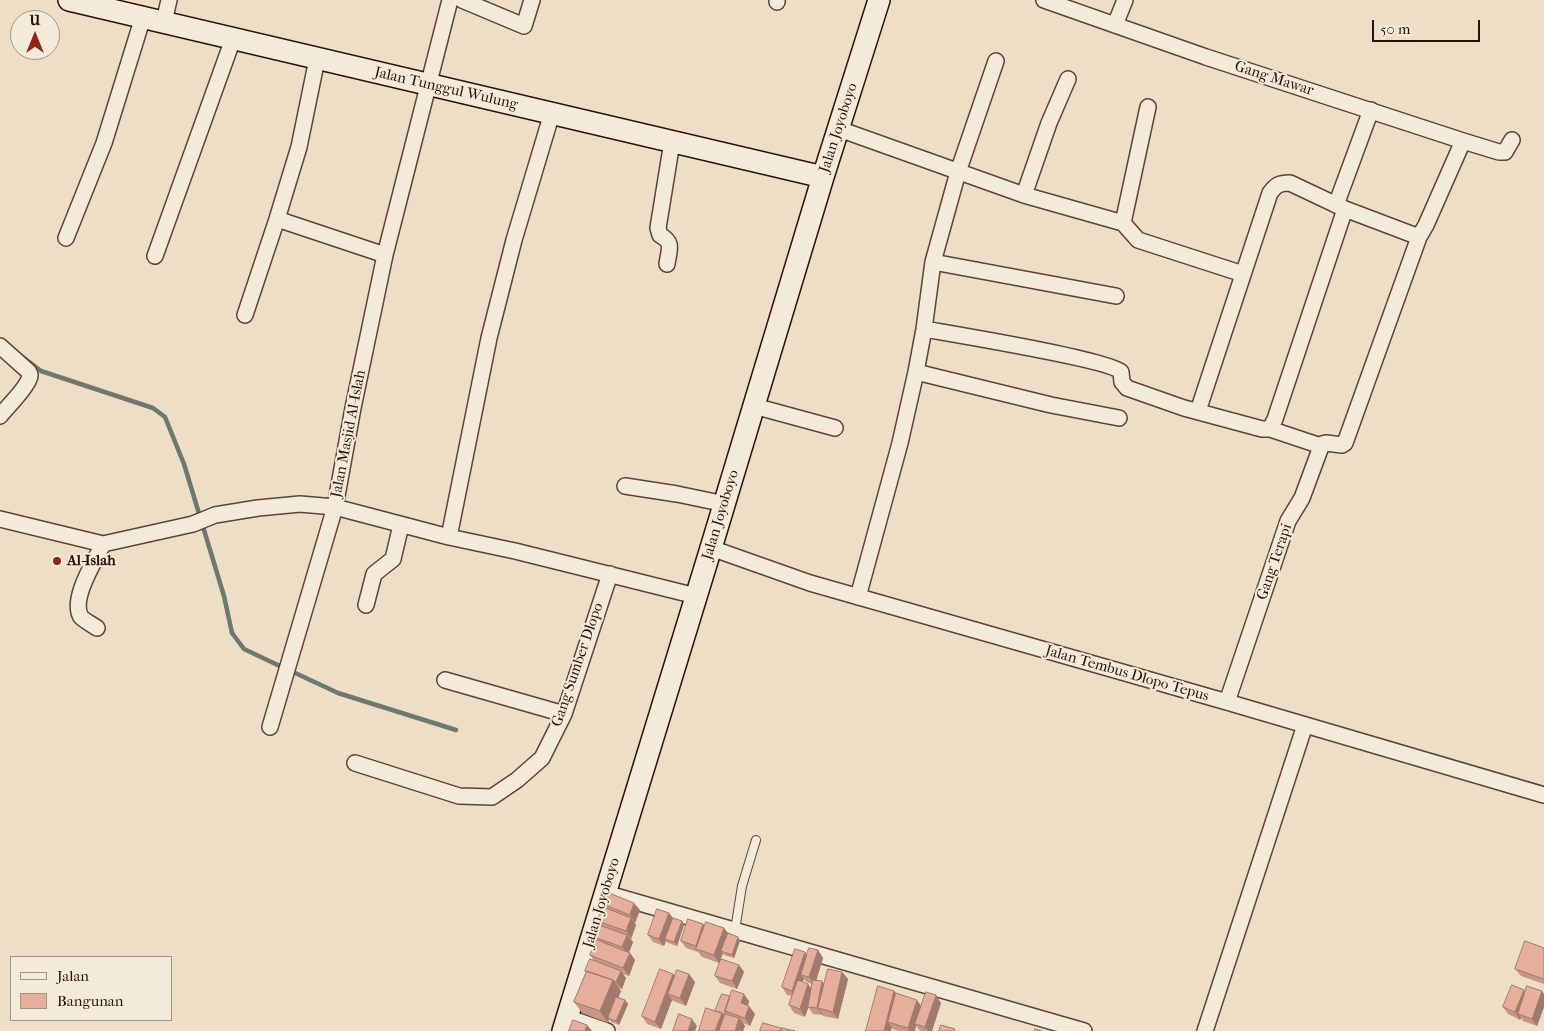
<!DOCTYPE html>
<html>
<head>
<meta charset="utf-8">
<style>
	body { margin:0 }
	#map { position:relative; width:1544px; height:1031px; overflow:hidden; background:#eedec6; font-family:"IM FELL French Canon",serif }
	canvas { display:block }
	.legend { position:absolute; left:10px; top:956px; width:162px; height:65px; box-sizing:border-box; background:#f4eada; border:1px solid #a49386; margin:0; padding:6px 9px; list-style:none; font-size:15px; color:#2b1108 }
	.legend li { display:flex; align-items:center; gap:10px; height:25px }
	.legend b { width:25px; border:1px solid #a49386 }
	.north { position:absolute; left:10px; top:10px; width:50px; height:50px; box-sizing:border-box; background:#f4eada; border:1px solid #a49386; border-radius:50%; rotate:0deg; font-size:14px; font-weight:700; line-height:20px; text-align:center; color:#2b1108 }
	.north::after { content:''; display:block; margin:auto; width:18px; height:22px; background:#8f2418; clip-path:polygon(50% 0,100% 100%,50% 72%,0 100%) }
	.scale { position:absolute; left:1372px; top:20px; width:108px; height:22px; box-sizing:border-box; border:2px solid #2b1108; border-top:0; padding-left:6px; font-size:15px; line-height:18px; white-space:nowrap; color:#2b1108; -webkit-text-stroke:4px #f4eada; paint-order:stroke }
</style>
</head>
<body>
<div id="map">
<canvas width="1544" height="1031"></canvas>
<ul class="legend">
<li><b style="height:6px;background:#f4eada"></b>Jalan</li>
<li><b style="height:14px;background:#e6af9c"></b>Bangunan</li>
</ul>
<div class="north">U</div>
<div class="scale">50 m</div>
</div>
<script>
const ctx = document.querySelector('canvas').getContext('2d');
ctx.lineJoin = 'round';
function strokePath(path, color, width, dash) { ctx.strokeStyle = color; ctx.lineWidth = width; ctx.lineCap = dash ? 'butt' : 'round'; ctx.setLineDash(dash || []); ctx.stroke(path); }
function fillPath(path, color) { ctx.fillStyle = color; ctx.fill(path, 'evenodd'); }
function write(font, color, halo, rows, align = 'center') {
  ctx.font = font + ' "IM FELL French Canon",serif'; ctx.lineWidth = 4; ctx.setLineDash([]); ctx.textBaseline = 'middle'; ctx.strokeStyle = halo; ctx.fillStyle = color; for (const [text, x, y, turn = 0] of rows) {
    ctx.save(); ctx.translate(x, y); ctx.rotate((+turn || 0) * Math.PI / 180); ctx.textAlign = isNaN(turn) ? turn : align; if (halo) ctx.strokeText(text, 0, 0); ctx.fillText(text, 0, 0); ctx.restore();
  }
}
const stream = new Path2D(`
	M24 358 41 371 153 408 165 417 184 464 224 596 232 633 244 649 284 668
	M291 671 338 693 456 730`);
const lane = new Path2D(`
	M735 930 742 886 756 840`);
const street = new Path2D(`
	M450 0 385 255 353 408 335 507 449 537 515 551 696 596
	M462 0 524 26 532 0
	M1044 0 1206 57 1463 141 1499 152H1505L1512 140
	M777 2V0
	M164 22 169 0
	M1115 25 1125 0
	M839 129 1024 195 1123 223 1138 240 1243 274
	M1024 195 1049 123 1068 79
	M1336 205 1371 110
	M277 219 385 255
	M1123 223 1148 107
	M66 238 104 143 143 17
	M155 256 233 39
	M933 262 1116 296
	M667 264C669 249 674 243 660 235L658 228 672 142
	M245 315 277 219 299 147 317 59
	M924 329C952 334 1110 360 1121 372L1122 382 1127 388 1184 408 1262 429H1270L1275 419 1345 209
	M0 346 28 371C30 374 31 375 29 379 25 390 8 406 0 416
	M916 372 1051 405 1119 418
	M754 406 835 428
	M1198 411 1270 193C1276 185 1279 183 1290 183L1345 209 1419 237
	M1270 429 1321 446
	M625 486 677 494 725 504
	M0 519 103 544 193 524 215 515 258 508 300 504 335 507 270 727
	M449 537 489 338 514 240 552 113
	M711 548 810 583 1227 702 1544 795
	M858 597 900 443 916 372 924 329 933 262 958 172 996 61
	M366 605 374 574 393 559 401 525
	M97 628C93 625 85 621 81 617 70 599 95 561 103 544
	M445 680 564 714
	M1227 702 1288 521 1302 498 1322 444 1326 443 1342 445 1345 443 1419 237 1426 225 1463 141
	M355 763 459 796 492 797 517 780 542 758 564 714 610 574
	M605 893 1084 1031
	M567 1017 607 1031
	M1205 1031 1305 725`);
const secondary = new Path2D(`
	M69 0 823 177
	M563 1031 711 548 823 177 879 0`);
const wall = new Path2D(`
	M605 905 640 910 635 923 634 922 636 925 631 939 630 938 633 942 629 952 630 953 635 960 629 976 623 974 626 978 622 989 619 988 621 991 618 997 625 1000 628 1004 619 1025 611 1022 609 1019 608 1023 582 1013 574 1002 586 972 585 971 594 961 590 955 596 941 594 937 600 925 597 921 607 909Z
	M669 913 673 918 682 921 684 925 677 946 668 943 666 941 664 946 653 942 648 935Z
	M703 924 705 927 724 928 728 933 740 941 734 958 724 955 723 953 719 963 702 957 698 952 686 948 681 941Z
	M1544 948V984L1521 976 1515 969Z
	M818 950 823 958 816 980 824 984 842 972 848 979 838 1019 823 1016 822 1014V1015L813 1014 808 1007 805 1017 794 1013 789 1005 792 996 787 995 782 987 807 955ZM804 979 806 982 812 984V989L802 982Z
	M739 965 744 972 737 989 720 983 715 976Z
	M673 974 674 976 695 982 686 1006 673 1001 672 1000 661 1029 647 1024 642 1016Z
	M1524 990 1525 992 1542 991 1544 994V1007L1537 1026 1523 1021 1521 1018 1520 1020 1508 1014 1503 1007Z
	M894 991 896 993 921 1006 941 1003 932 1031H920L916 1026 915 1031H898L893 1029 892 1028 866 1031Z
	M730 996 749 1001 748 1006 755 1014 750 1026 743 1023 745 1026 743 1031H699L715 1011Z`);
const shadedWall = new Path2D(`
	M634 903 640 910 635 923 630 915Z
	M669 913 674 920 665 939 666 941 664 946 659 939Z
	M631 918 636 925 631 939 626 931Z
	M682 921 684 925 677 946 674 942Z
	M703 924 708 931 699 950 696 946Z
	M724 928 729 935 721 951 723 953 719 963 714 955Z
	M627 935 633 942 628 955 622 947Z
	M738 937 740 941 734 958 732 955Z
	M818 950 823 958 815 985 809 977Z
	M805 952 810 960 801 975 804 979 797 998 792 991Z
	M630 953 635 960 629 976 623 968Z
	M739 965 744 972 737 989 732 981Z
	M621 971 626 978 622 989 616 982Z
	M842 972 848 979 838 1019 833 1012Z
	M673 974 679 982 668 994 672 1000 661 1029 655 1022Z
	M689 974 695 982 686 1006 680 998Z
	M613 980 621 991 610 1019 608 1018 609 1019 608 1023 600 1011Z
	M822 981 827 988 818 1008 822 1014V1015L817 1008Z
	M808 984 814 992 805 1017 800 1009Z
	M1524 990 1529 997 1518 1014 1521 1018 1520 1020 1515 1012Z
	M894 991 899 998 888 1022 892 1028 891 1031H884Z
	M1542 991 1544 994V1007L1537 1026 1532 1019Z
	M744 994 749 1001 746 1011 741 1003Z
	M936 995 941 1003 932 1031H928L925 1027Z
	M625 1000 628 1004 619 1025 616 1021Z
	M917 1000 922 1007 915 1024 916 1026 915 1031H910L908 1028Z
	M749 1006 755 1014 750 1026 745 1018Z
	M722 1013 727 1020 723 1031H715Z
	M739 1018 745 1026 743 1031H735Z
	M692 1019 697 1026 695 1031H688Z
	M587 1025 592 1031H585Z`);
const building = new Path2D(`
	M609 893 634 903 630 915 605 905Z
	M603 907 631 918 626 931 597 921Z
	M657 909 669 913 659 939 648 935Z
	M673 918 682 921 674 942 665 939Z
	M688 919 703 924 696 946 681 941Z
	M706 922 724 928 714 955 696 949Z
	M599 925 627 935 622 947 594 937Z
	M728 933 738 937 732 955 721 951Z
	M597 940 630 953 623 968 590 955Z
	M1525 941 1544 948V979L1515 969Z
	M809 948 818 950 809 977 801 975Z
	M795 949 805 952 792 991 782 987Z
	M590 959 621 971 616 982 614 981 613 980 585 971Z
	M721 959 739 965 732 981 715 976Z
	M660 969 673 974 655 1022 642 1016Z
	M828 969 842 972 833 1012 818 1008Z
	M677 970 689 974 680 998 668 994Z
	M587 971 613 980 600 1011 574 1002Z
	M798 980 808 984 800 1009 789 1005Z
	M813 980 822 981 817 1008 808 1007Z
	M1512 985 1524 990 1515 1012 1503 1007Z
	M878 986 894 991 884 1031H866Z
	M1527 986 1542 991 1532 1019 1518 1014Z
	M732 990 744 994 741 1003 749 1006 745 1018 725 1011Z
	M926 992 936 995 925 1027 915 1024Z
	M896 993 917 1000 908 1028 888 1022Z
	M722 994 730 996 724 1015 722 1013 715 1011Z
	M616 997 625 1000 616 1021 608 1018Z
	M706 1008 722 1013 715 1031H699Z
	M679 1014 692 1019 688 1031H673Z
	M725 1014 739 1018 735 1031H719Z
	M573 1020 587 1025 585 1031H569Z
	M763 1023 781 1028 780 1031H760Z
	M941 1025 955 1029 954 1031H939Z
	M782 1028 795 1031H781Z
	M1035 1029 1042 1031H1035Z`);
const markers = [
	[57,561,5,"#8f2418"]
];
const streetNames = [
	["Gang Mawar",1274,79,18],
	["Jalan Tunggul Wulung",446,89,13],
	["Jalan Joyoboyo",839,128,-72],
	["Jalan Masjid Al-Islah",349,434,-79],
	["Jalan Joyoboyo",721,515,-73],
	["Gang Terapi",1275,562,-71],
	["Gang Sumber Dlopo",578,665,-71],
	["Jalan Tembus Dlopo Tepus",1127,674,16],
	["Jalan Joyoboyo",602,903,-73]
];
const poiNames = [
	["Al-Islah",67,561]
];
strokePath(stream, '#6d7870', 4.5);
strokePath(lane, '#5c4438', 10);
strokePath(street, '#5c4438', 18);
strokePath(secondary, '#2b1108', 24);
strokePath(lane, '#f4eada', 8);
strokePath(street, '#f4eada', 15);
strokePath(secondary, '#f4eada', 21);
fillPath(wall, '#c69686');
fillPath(shadedWall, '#a17a6d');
fillPath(building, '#e6af9c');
strokePath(building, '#a17a6d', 1);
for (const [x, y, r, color] of markers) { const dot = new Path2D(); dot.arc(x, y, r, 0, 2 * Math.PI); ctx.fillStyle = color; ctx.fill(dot); strokePath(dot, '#f4eada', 2); }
write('15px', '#2b1108', '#f4eada', streetNames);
write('bold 15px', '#2b1108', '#f4eada', poiNames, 'left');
</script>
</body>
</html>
